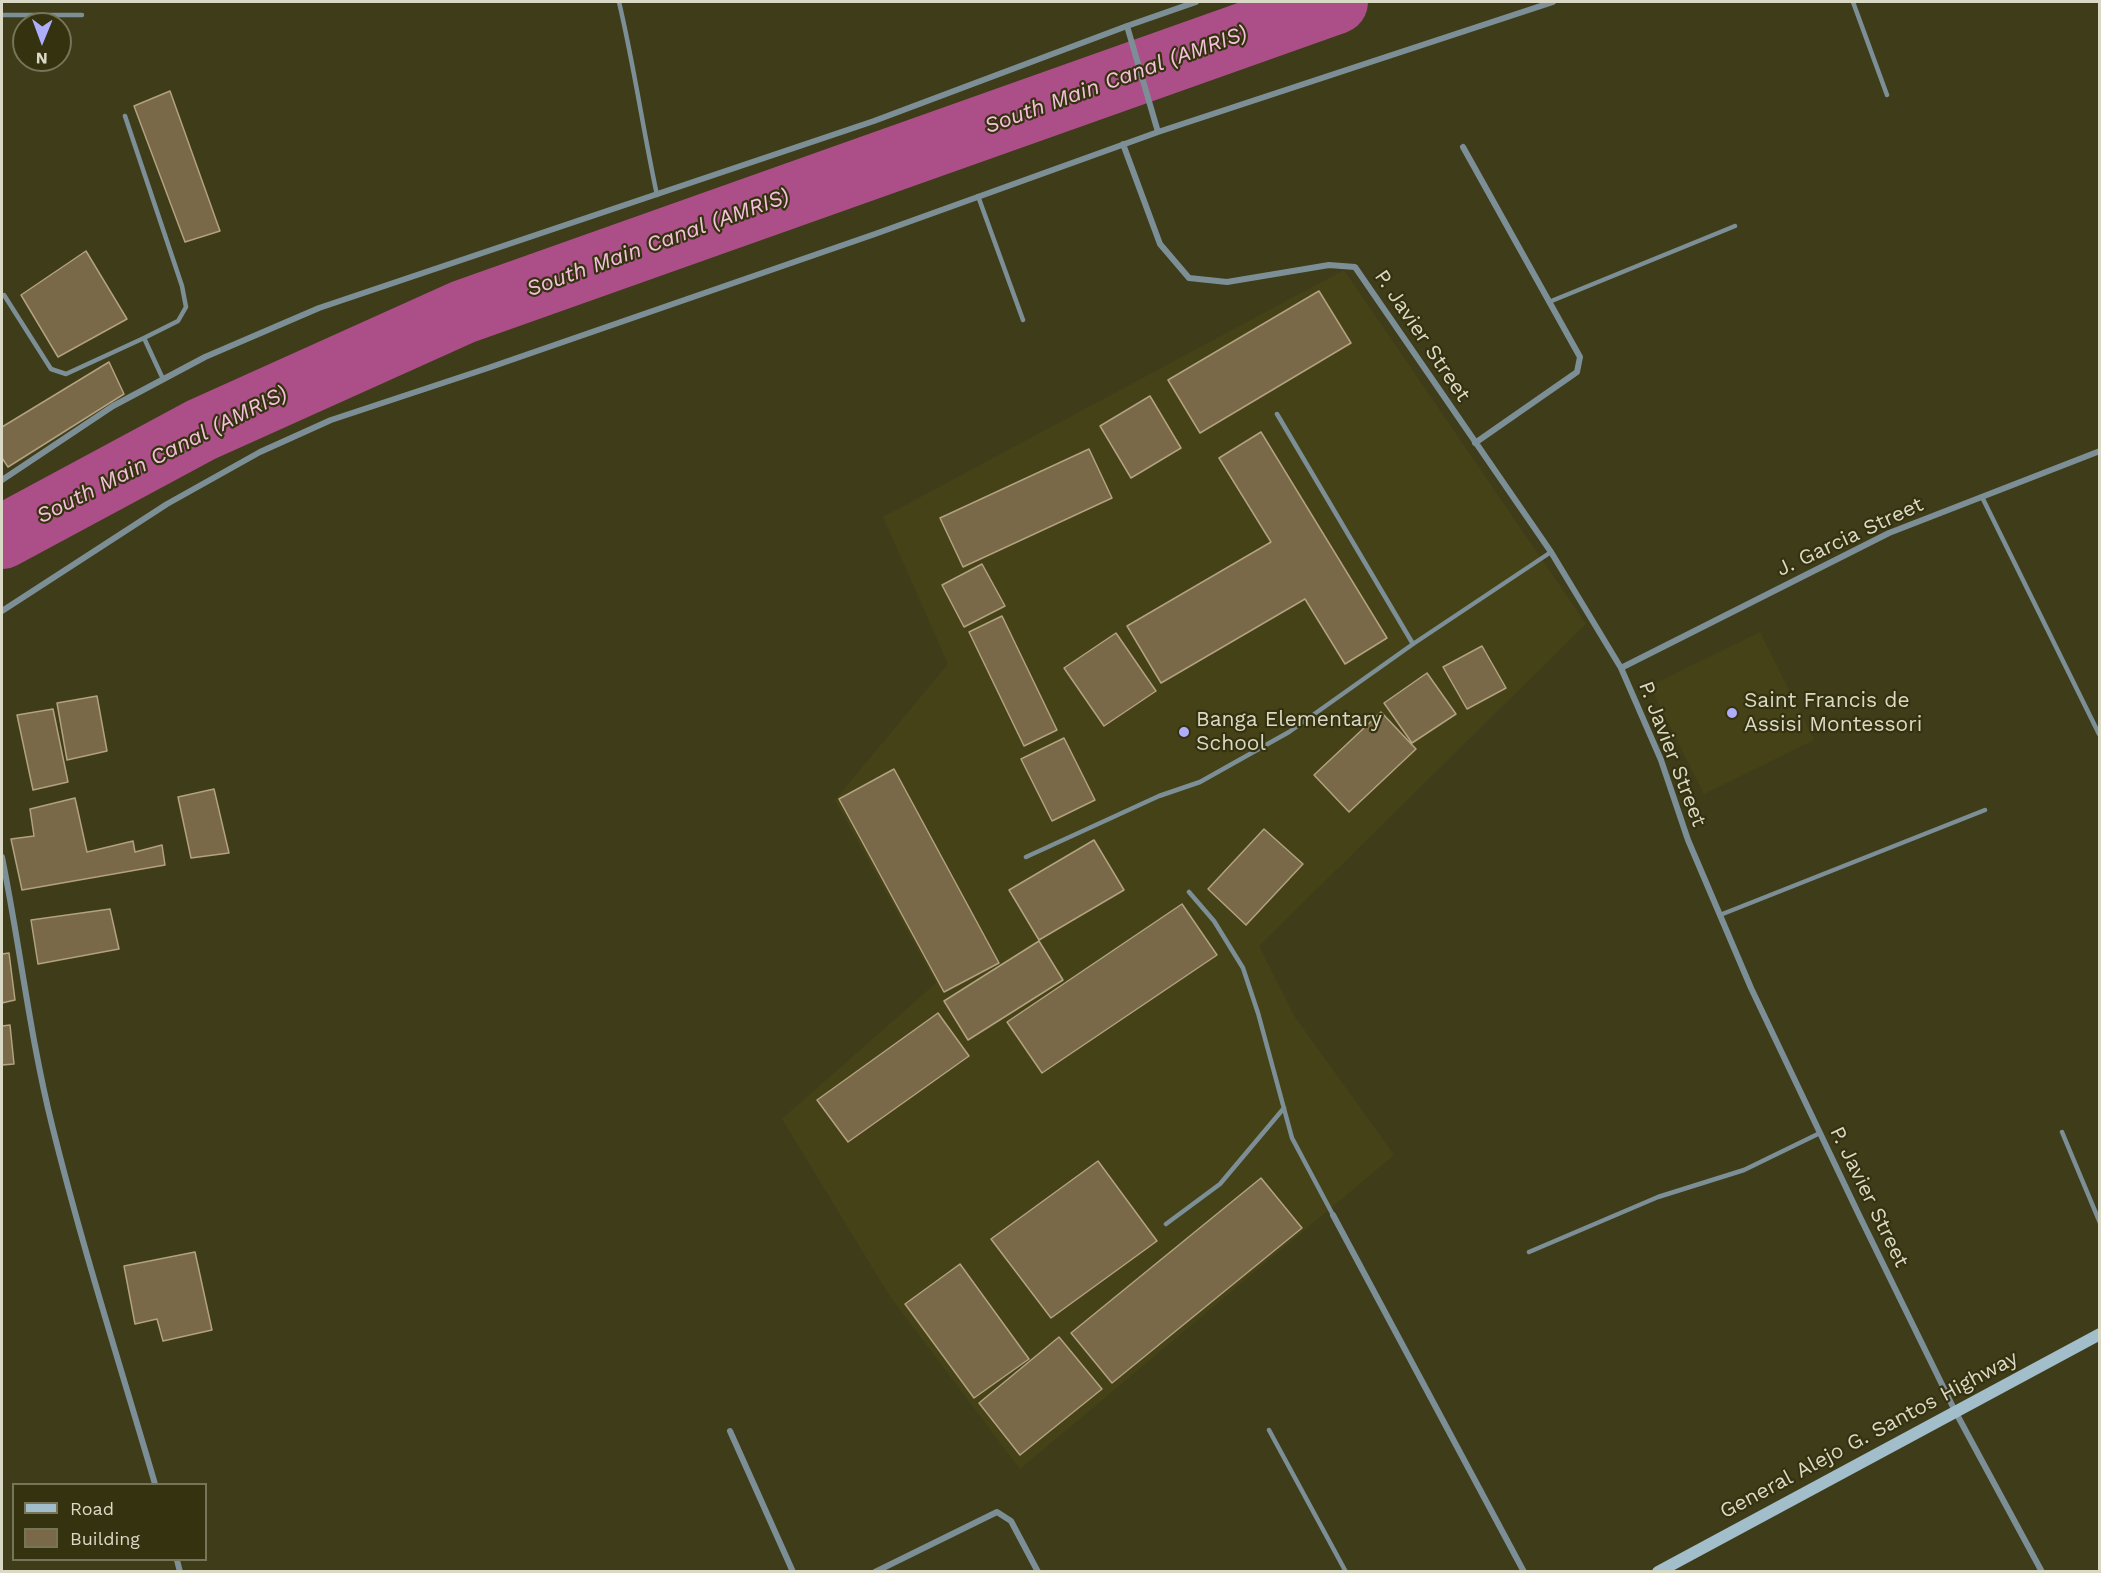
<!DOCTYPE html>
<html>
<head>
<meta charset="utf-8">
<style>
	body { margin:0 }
	#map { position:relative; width:2101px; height:1573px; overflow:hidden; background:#3f3c1a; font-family:"Work Sans",sans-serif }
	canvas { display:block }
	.frame { position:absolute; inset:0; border:3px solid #dad9c6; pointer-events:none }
	.legend { position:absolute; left:12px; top:1483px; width:195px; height:78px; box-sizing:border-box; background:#35320f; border:2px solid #777558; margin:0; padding:8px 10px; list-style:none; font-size:18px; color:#dad9c6 }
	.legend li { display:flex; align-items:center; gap:12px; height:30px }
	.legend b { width:30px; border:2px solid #777558 }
	.north { position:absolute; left:12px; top:12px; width:60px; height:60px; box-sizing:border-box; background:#35320f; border:2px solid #777558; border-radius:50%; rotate:181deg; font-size:16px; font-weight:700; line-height:24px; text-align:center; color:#dad9c6 }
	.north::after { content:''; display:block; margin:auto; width:21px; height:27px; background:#afaefa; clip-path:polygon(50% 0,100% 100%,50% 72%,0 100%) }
</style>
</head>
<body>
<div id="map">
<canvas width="2101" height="1573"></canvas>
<div class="frame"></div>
<ul class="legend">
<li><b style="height:8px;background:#a2beca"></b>Road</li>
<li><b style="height:16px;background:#796948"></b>Building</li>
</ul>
<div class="north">N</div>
</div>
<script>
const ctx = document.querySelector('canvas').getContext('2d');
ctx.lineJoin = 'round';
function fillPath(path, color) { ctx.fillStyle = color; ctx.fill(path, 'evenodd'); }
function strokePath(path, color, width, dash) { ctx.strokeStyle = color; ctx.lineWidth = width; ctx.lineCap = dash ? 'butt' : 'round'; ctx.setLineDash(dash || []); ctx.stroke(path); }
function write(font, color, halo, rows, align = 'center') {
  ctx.font = font + ' "Work Sans",sans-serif'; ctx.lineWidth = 4.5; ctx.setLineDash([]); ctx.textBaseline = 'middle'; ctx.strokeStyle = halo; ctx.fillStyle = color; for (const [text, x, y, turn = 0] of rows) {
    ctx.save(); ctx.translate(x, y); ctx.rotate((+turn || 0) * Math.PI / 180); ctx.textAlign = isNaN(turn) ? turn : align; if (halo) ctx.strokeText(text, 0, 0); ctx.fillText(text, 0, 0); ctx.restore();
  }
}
const built = new Path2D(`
	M1344 270 1586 624 1259 946 1295 1017 1394 1155 1020 1469 889 1295 782 1119 936 983 835 800 948 664 883 517Z
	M1760 632 1814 740 1704 794 1650 686Z`);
const river = new Path2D(`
	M2 537 201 430 463 312 1336 2`);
const building = new Path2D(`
	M170 91 220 231 185 242 134 106Z
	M86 251 127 319 58 357 21 295Z
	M1319 291 1351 343 1200 433 1168 380Z
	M109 362 124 394 8 467 2 458V427Z
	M1150 396 1181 448 1131 478 1100 426Z
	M1261 432 1387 638 1345 664 1305 599 1161 683 1127 626 1271 542 1219 458Z
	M1089 449 1112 498 963 567 940 518Z
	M982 564 1005 606 964 627 942 585Z
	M1002 616 1057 730 1024 746 969 632Z
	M1116 633 1156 691 1104 726 1064 668Z
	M1482 646 1506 688 1467 709 1443 667Z
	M1427 673 1456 714 1412 743 1384 703Z
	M97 696 107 751 67 760 57 703Z
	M53 709 68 782 33 790 17 715Z
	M1381 712 1416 749 1349 812 1314 775Z
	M1064 738 1095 800 1052 821 1021 759Z
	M894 769 999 963 944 992 839 799Z
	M214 789 229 853 191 858 178 797Z
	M75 798 87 852 133 841 135 852 162 845 165 865 22 890 11 839 34 836 30 809Z
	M1264 829 1303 864 1246 925 1208 889Z
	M1094 840 1124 890 1039 940 1009 890Z
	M1182 904 1217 955 1042 1073 1007 1022Z
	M110 909 119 949 38 964 31 920Z
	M1039 941 1063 980 968 1040 944 1001Z
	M9 953 15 1000 2 1003V954Z
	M938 1013 969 1056 848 1142 817 1100Z
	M10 1025 14 1064 2 1065V1026Z
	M1098 1161 1157 1241 1051 1318 991 1239Z
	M1261 1178 1302 1228 1112 1383 1071 1333Z
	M195 1252 212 1330 163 1341 157 1319 135 1324 124 1266Z
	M960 1264 1029 1359 974 1398 905 1304Z
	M1059 1337 1102 1389 1020 1455 979 1403Z`);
const lane = new Path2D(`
	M619 2C634 65 643 130 657 195
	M1853 2 1887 95
	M2 15H82
	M125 116 182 286 186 307 178 321 144 338 163 379
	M978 196 1023 320
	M4 295 51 369 66 374 144 338
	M1549 302 1735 226
	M1277 414 1413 644
	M1982 497 2099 734
	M1026 857 1159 796 1200 782 1289 732 1413 644 1551 552
	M1189 892 1214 921 1243 968 1258 1013 1292 1138 1333 1215
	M1720 915 1985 810
	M2062 1132 2100 1223
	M1166 1224 1220 1184 1284 1108
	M1529 1252 1658 1197 1744 1170 1820 1133
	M1269 1430 1346 1572`);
const street = new Path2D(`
	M1158 132 1553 2
	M1123 144 1160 244 1189 278 1227 282 1329 265 1355 267 1551 552 1621 668 1661 760 1688 840 1751 988 1860 1217 1955 1411 2042 1572
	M1463 147 1580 357 1577 372 1475 443
	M2 480 113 406 205 357 319 308 874 121 1127 26 1196 2
	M2 611 167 504 260 452 331 420 488 368 875 234 1158 132 1127 26
	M1621 668 1889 533 2100 451
	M2 857C20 946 30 1037 52 1125 82 1246 120 1365 155 1484
	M1333 1215 1524 1572
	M730 1431 793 1572
	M177 1560 180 1572
	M875 1572 997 1512 1011 1521 1038 1572`);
const secondary = new Path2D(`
	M1658 1572 2100 1334`);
const markers = [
	[1732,713,6,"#afaefa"],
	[1184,732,6,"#afaefa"]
];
const streetNames = [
	["P. Javier Street",1422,336,56],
	["J. Garcia Street",1850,537,-25],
	["P. Javier Street",1672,754,69],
	["P. Javier Street",1869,1197,64],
	["General Alejo G. Santos Highway",1869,1435,-28]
];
const poiNames = [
	["Saint Francis de",1744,701],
	["Assisi Montessori",1744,725],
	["Banga Elementary",1196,720],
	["School",1196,744]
];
const waterNames = [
	["South Main Canal (AMRIS)",1116,80,-20],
	["South Main Canal (AMRIS)",658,243,-20],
	["South Main Canal (AMRIS)",162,455,-27]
];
fillPath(built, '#464218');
strokePath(river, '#ac4e88', 64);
fillPath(building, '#796948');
strokePath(building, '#b3a27f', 1.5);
strokePath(lane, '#7d8f96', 4.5);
strokePath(street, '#7d8f96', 6);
strokePath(secondary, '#a2beca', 12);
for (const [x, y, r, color] of markers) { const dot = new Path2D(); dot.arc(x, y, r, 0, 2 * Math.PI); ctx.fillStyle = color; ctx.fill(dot); strokePath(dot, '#35320f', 2); }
write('21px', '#dad9c6', '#35320f', streetNames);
write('21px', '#dad9c6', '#35320f', poiNames, 'left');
write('italic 22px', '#f4c1dd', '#35320f', waterNames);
</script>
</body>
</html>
